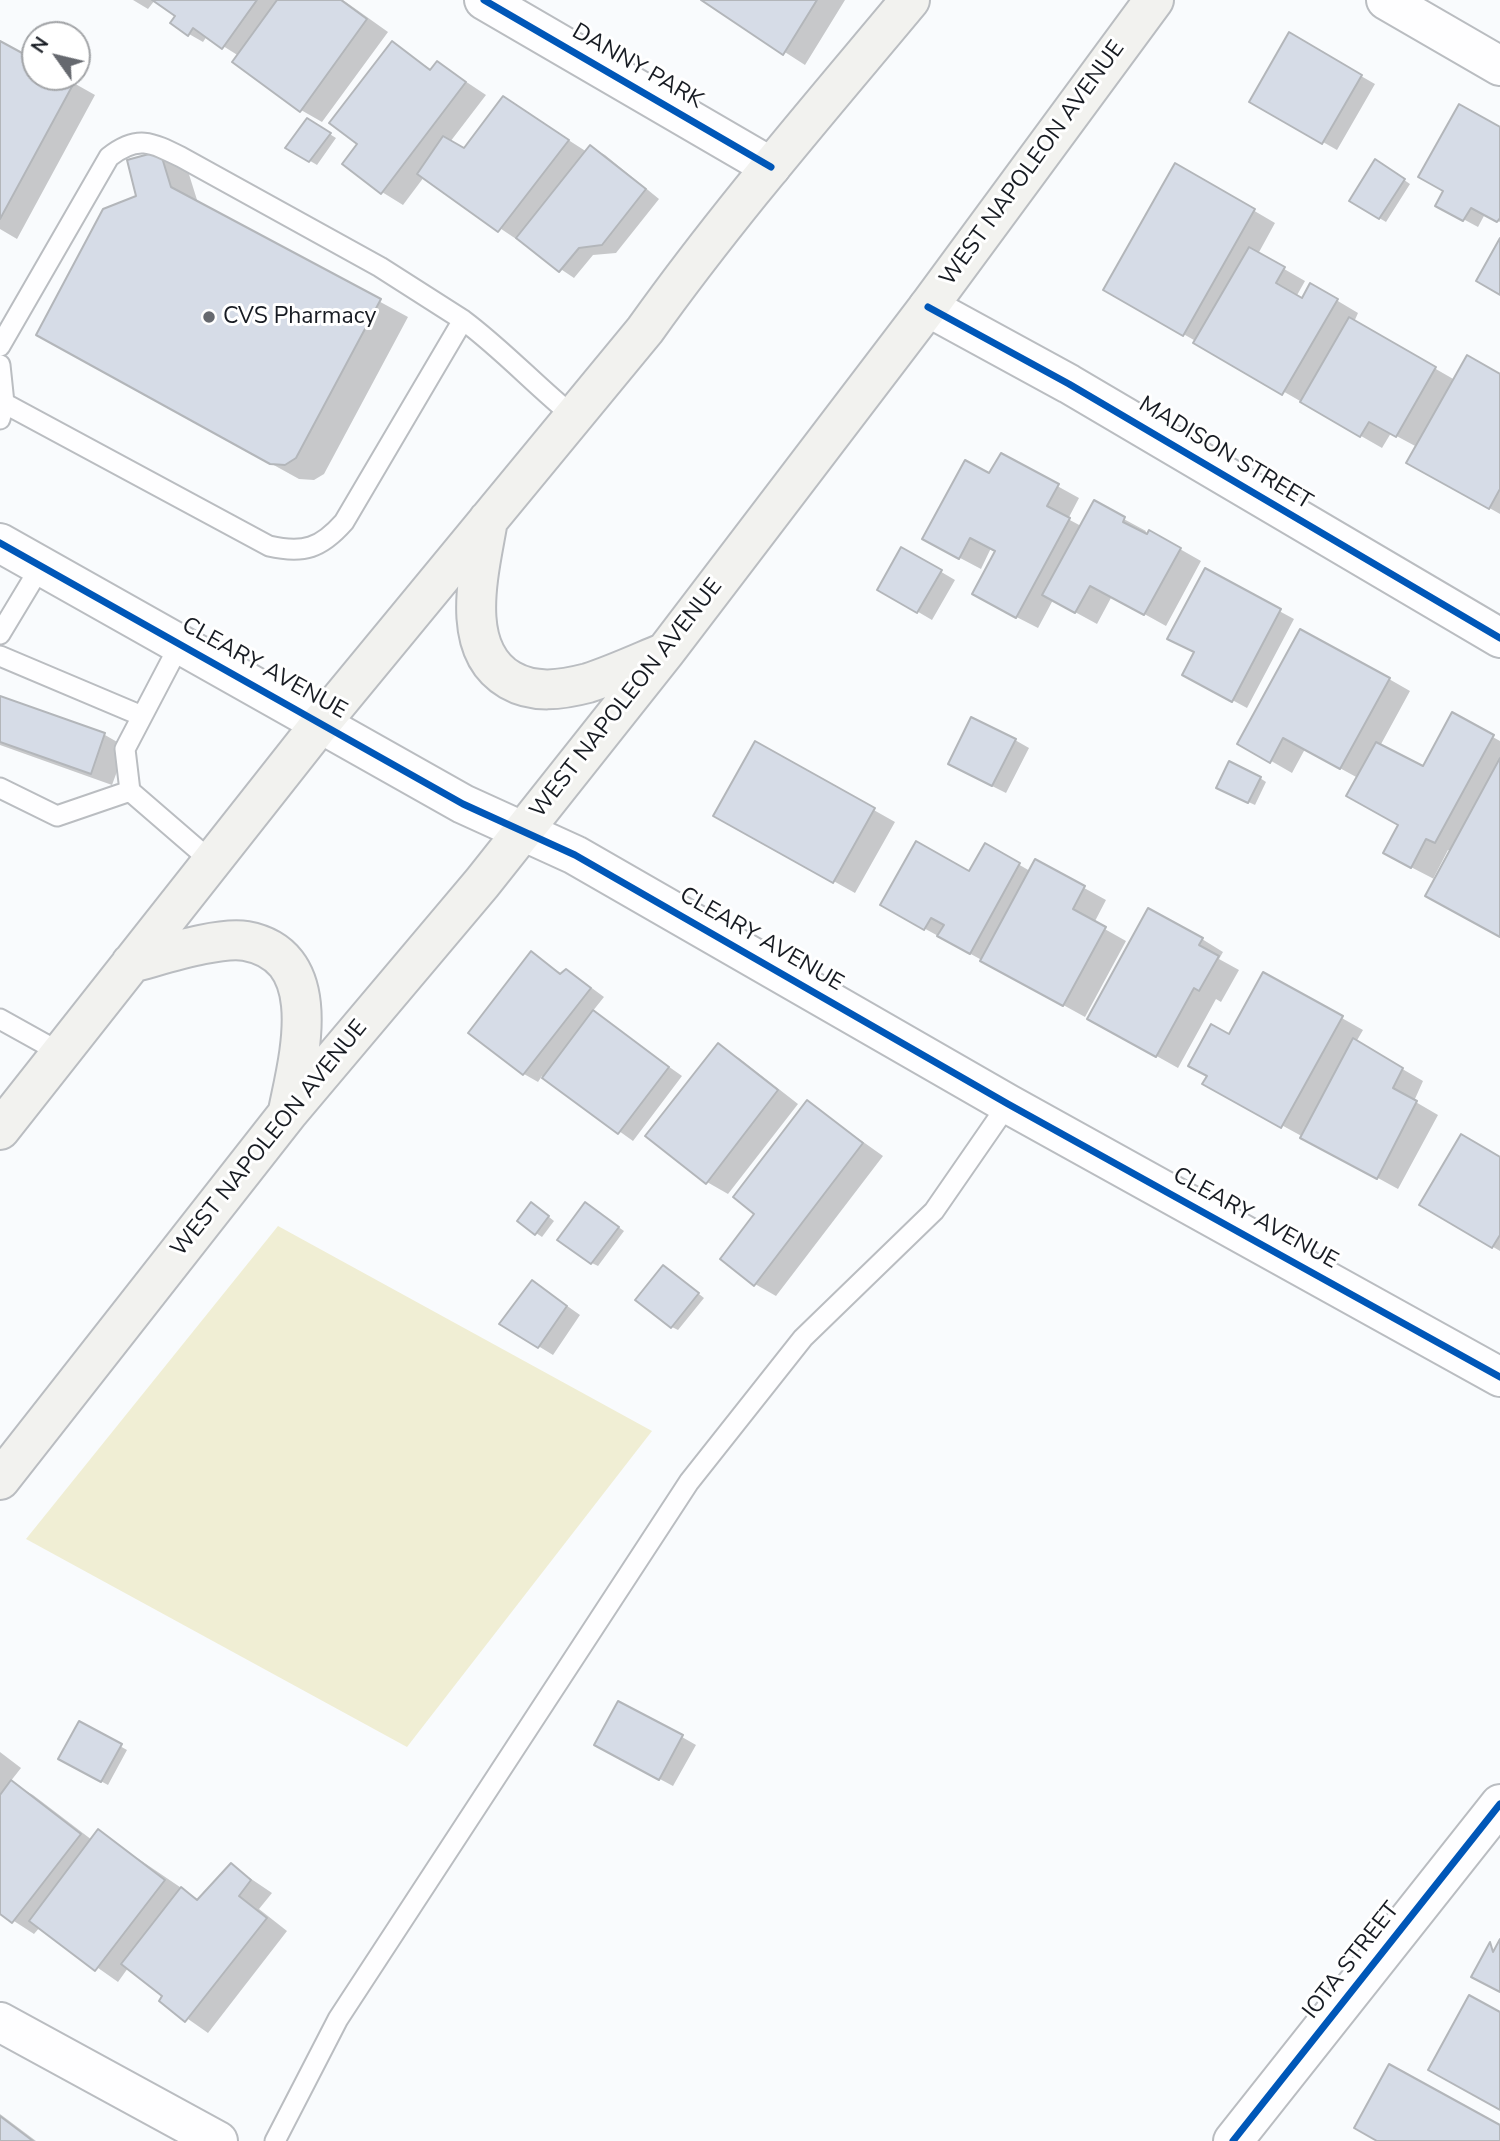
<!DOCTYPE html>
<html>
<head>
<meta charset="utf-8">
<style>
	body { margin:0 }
	#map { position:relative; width:1500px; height:2141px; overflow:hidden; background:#f9fbfd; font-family:"Nunito Sans",sans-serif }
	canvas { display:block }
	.north { position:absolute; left:21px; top:21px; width:70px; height:70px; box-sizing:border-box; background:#fff; border:2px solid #a2a4a7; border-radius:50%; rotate:304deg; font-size:19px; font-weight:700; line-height:28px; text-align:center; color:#171b22 }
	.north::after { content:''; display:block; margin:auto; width:24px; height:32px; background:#66696f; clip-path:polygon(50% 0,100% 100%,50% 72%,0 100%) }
</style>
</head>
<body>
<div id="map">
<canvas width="1500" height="2141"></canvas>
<div class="north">N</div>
</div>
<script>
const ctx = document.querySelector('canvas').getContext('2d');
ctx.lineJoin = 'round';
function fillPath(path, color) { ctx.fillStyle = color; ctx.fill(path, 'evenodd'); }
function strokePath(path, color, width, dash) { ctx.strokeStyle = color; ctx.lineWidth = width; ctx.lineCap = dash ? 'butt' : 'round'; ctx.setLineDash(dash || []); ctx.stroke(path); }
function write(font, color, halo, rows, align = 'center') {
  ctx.font = font + ' "Nunito Sans",sans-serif'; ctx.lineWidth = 6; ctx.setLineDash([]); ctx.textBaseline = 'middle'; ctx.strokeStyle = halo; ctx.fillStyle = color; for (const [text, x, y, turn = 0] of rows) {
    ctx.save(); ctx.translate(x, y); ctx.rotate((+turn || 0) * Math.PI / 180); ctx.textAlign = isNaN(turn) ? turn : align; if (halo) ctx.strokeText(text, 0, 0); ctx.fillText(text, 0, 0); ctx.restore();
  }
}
const green = new Path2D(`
	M278 1226 652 1431 407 1747 26 1539Z`);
const shadow = new Path2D(`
	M133 0H155L148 9Z
	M155 0H343L388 32 322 122 301 110 239 56 207 36 203 42 189 34 178 16Z
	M704 0H845L805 65Z
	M1289 35 1375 84 1337 150 1251 101Z
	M0 43 35 62V77H63L95 95 17 239 0 229Z
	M392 44 432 70 438 63 486 95 450 142 465 150 503 98 587 152 591 147 605 155 659 199 616 253 593 255 574 278 424 177 403 205 382 192 360 144Z
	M307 120 336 138 317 165 287 147Z
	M1500 129V222L1485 214 1478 227 1437 205Z
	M159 152 187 168 198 203 408 317 324 474 314 480 299 479 66 350Z
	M1176 165 1275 223 1258 254 1305 281 1296 297 1302 301 1311 285 1358 313 1354 322 1455 380 1500 376V514L1409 462 1417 447 1391 433 1382 448 1105 289Z
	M1382 165 1410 184 1386 222 1351 201Z
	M1001 455 1079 498 1068 519 1081 526 1094 503 1146 531 1144 535 1148 537 1150 532 1201 561 1166 626 1112 596 1097 624 1053 600 1038 628 995 606 997 551 991 548 981 569 945 550Z
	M902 549 955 580 932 620 879 589Z
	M1205 571 1294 619 1247 708 1199 682 1196 653Z
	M1389 679 1410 691 1380 746 1423 769 1453 715 1500 741V935L1451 851 1448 850 1433 879 1436 880 1434 879 1407 865 1400 824 1358 778 1305 749 1292 773 1240 743Z
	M0 698 105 735 126 747 112 785 0 745Z
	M1015 740 1029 748 1006 793 964 772Z
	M755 743 895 822 855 893 715 815Z
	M1260 778 1266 782 1255 805 1225 791Z
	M985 845 1030 871 1035 861 1106 900 1094 923 1126 941 1085 1017 882 905 970 873Z
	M1202 939 1223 952 1219 959 1239 970 1221 1002 1216 999 1178 1068 1089 1018Z
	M532 954 562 974 566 972 581 980 604 997 592 1012 682 1076 633 1141 542 1076 538 1082 524 1074 470 1032Z
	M1264 974 1363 1030 1356 1042 1423 1081 1414 1101 1438 1115 1398 1189 1205 1083Z
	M718 1046 739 1058 798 1104 728 1194 707 1182Z
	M807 1102 883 1156 776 1296 755 1284 757 1213Z
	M1500 1159V1251L1421 1204Z
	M538 1208 554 1221 542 1237 536 1233Z
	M592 1208 624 1231 598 1266 592 1263Z
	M670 1271 704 1298 678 1330 672 1327Z
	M546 1291 580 1315 553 1355 502 1324Z
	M79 1723 127 1750 108 1785 60 1759Z
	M682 1737 696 1745 673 1786 611 1753Z
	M0 1752 21 1768 10 1782 33 1795 92 1840 99 1832 199 1900 232 1866 272 1893 259 1909 287 1931 208 2033 161 2000 164 1996 128 1968 118 1982 40 1927 34 1934 0 1912Z
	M0 2114 36 2141H0Z`);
const building = new Path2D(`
	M152 0H257L222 49 193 28 188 36 170 23 175 16Z
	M277 0H341L367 19 300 112 232 62Z
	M701 0H817L783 55Z
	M1289 32 1362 75 1322 144 1249 102Z
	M0 41 35 60V77H67L75 81 0 219Z
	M392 41 430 70 437 61 466 82 381 194 342 164 357 144 329 123Z
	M503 96 569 140 498 232 417 174 443 136 464 148Z
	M1459 104 1500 127V218L1497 222 1471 208 1463 221 1435 206 1443 191 1418 177Z
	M307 118 331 133 309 162 285 148Z
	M590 145 646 189 602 245 579 248 559 272 516 238Z
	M160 151 171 187 381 299 296 458 285 465 270 464 36 335 103 209 136 196 127 160Z
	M1375 159 1405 179 1379 219 1349 201Z
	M1175 163 1255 209 1183 336 1103 290Z
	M1500 238V295L1476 281Z
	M1249 247 1285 267 1276 283 1302 298 1310 283 1338 299 1282 395 1193 343Z
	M1349 317 1436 367 1396 437 1369 422 1360 437 1300 402Z
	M1467 355 1500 374V489L1489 509 1406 463Z
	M1001 453 1059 484 1047 506 1070 518 1016 618 972 594 995 551 970 538 959 559 922 539 965 460 989 473Z
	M1094 500 1125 517 1123 522 1147 534 1149 530 1181 548 1144 615 1090 586 1075 613 1042 595Z
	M901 547 942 570 917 613 877 590Z
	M1205 568 1281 609 1232 702 1182 675 1194 652 1167 639Z
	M1300 629 1390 678 1340 769 1283 738 1270 763 1237 744Z
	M0 696 105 733 91 774 0 742Z
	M1452 712 1494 735 1435 843 1426 839 1411 868 1383 853 1398 825 1346 796 1376 742 1423 766Z
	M971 717 1016 739 992 786 948 764Z
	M755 741 875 808 833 883 713 816Z
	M1500 758V937L1425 896Z
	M1229 761 1261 777 1248 803 1216 788Z
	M916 841 969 871 985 843 1020 863 970 954 937 936 944 925 931 918 924 930 880 905Z
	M1035 859 1085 886 1073 909 1106 927 1063 1006 980 961Z
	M1148 908 1203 938 1199 945 1219 956 1199 991 1194 988 1156 1057 1087 1019Z
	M531 951 560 974 566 969 591 988 523 1075 468 1033Z
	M1263 972 1343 1016 1281 1128 1202 1084 1207 1076 1188 1066 1211 1024 1229 1034Z
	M593 1010 669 1067 618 1134 542 1078Z
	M1353 1038 1403 1068 1393 1088 1417 1101 1377 1179 1300 1138Z
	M718 1043 778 1090 706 1184 645 1136Z
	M807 1100 863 1143 754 1286 720 1259 754 1214 733 1197Z
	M1461 1134 1500 1157V1235L1492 1248 1419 1205Z
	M531 1202 549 1216 535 1235 517 1221Z
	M585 1202 619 1227 591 1264 557 1240Z
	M663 1265 699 1293 671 1328 635 1300Z
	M532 1280 567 1306 538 1348 499 1324Z
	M618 1701 683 1735 659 1780 594 1745Z
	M79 1721 122 1744 101 1782 58 1759Z
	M11 1780 81 1834 12 1923 0 1914V1795Z
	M98 1829 165 1880 95 1971 29 1921Z
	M231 1863 251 1880 239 1896 267 1918 185 2022 159 2001 162 1996 121 1964 181 1887 197 1900Z
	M1500 1939V1992L1471 1977 1490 1942 1493 1952Z
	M1469 1995 1500 2012V2110L1428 2070Z
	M1389 2064 1500 2125V2141H1377L1354 2128Z
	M0 2116 33 2141H0Z`);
const service = new Path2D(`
	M0 346 109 157C137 135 151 142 181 157L380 267 463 320
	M0 365 4 403
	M0 419 4 403 269 546C304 554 321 548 344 522L463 320C502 349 535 385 573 416
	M0 634 41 566
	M180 644 125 749 130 791 211 861
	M0 656 142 716
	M0 788 57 816 130 791
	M0 1019 61 1053
	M275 2141 338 2019 689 1482 803 1338 934 1211 1008 1104`);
const minor = new Path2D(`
	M484 0 771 167
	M1386 0 1500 66
	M928 307 1069 384 1500 638
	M0 2022 218 2141
	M1233 2141 1500 1804`);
const tertiary = new Path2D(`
	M0 543 463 804 575 855 1008 1104 1500 1377`);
const secondary = new Path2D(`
	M488 520C480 569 457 649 510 680 534 694 561 690 588 683 613 675 639 663 663 653
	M131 963C159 956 219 936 246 941 327 956 299 1057 288 1111
	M0 1130 321 723 645 330C727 215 820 108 910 0
	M0 1480 288 1113 482 883 666 651 928 307 1154 0`);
const cycleway = new Path2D(`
	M484 0 771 167
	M928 307 1069 384 1500 638
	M0 543 463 804 575 855 1008 1104 1500 1377
	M1233 2141 1500 1804`);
const markers = [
	[209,317,7,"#66696f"]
];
const streetNames = [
	["DANNY PARK",637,67,30],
	["WEST NAPOLEON AVENUE",1033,164,-54],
	["MADISON STREET",1225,454,31],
	["CLEARY AVENUE",264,669,29],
	["WEST NAPOLEON AVENUE",627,699,-52],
	["CLEARY AVENUE",761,940,30],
	["WEST NAPOLEON AVENUE",270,1139,-51],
	["CLEARY AVENUE",1255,1219,29],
	["IOTA STREET",1352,1961,-52]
];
const poiNames = [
	["CVS Pharmacy",223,317]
];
fillPath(green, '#f0eed4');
fillPath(shadow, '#0003');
fillPath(building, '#d6dce7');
strokePath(building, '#b3b6ba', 2);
strokePath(service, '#babdc1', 23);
strokePath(minor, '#babdc1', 42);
strokePath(tertiary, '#babdc1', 42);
strokePath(secondary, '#babdc1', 42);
strokePath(service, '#fefeff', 19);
strokePath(minor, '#fefeff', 38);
strokePath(tertiary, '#fefeff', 38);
strokePath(secondary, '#f2f2ef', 38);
strokePath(cycleway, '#0057b8', 7);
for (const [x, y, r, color] of markers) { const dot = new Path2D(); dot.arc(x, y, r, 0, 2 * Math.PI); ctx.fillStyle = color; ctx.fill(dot); strokePath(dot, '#fff', 2.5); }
write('23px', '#171b22', '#fff', streetNames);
write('23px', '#171b22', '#fff', poiNames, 'left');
</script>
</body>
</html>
